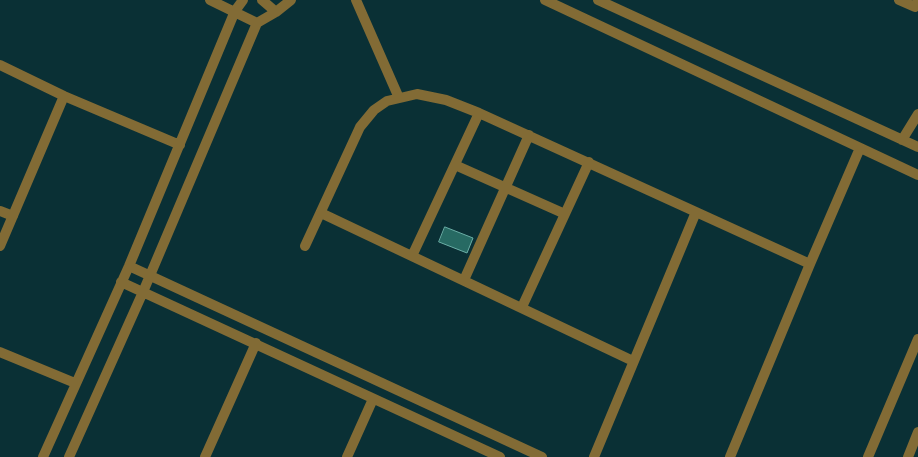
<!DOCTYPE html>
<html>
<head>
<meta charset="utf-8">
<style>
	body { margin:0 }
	canvas { display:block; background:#0a3035 }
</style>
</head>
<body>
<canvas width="918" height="457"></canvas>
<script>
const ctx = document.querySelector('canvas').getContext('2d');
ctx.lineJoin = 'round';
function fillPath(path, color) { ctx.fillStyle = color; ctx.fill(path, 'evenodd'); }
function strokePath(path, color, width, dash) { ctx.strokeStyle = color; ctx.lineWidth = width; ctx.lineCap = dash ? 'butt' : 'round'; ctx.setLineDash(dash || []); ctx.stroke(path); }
const building = new Path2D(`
	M445 227 473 238 467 253 439 242Z`);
const minor = new Path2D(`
	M210 0 257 23
	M262 0 276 12
	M356 0 399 98
	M545 0 918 175
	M598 0 918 147
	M899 0 915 7 918 0
	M0 65 64 96 180 145
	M902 140 918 114
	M455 165 565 214
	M0 211 13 216
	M321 213 633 361
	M0 246 64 96
	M305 246 360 127 374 110 387 101 417 94 446 100 479 113 810 264
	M412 256 479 113
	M129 266 542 457
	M464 280 529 135
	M121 282 500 457
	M522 307 589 162
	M0 352 75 383
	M43 457 129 266 235 11 243 0
	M69 457 143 292 257 23 276 12 291 0
	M205 457 256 343
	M347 457 373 399
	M594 457 696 212
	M730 457 810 264 860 148
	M868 457 918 339
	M908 457 918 432`);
fillPath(building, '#276a63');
strokePath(building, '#6aaea6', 1);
strokePath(minor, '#826b35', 10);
</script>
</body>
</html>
